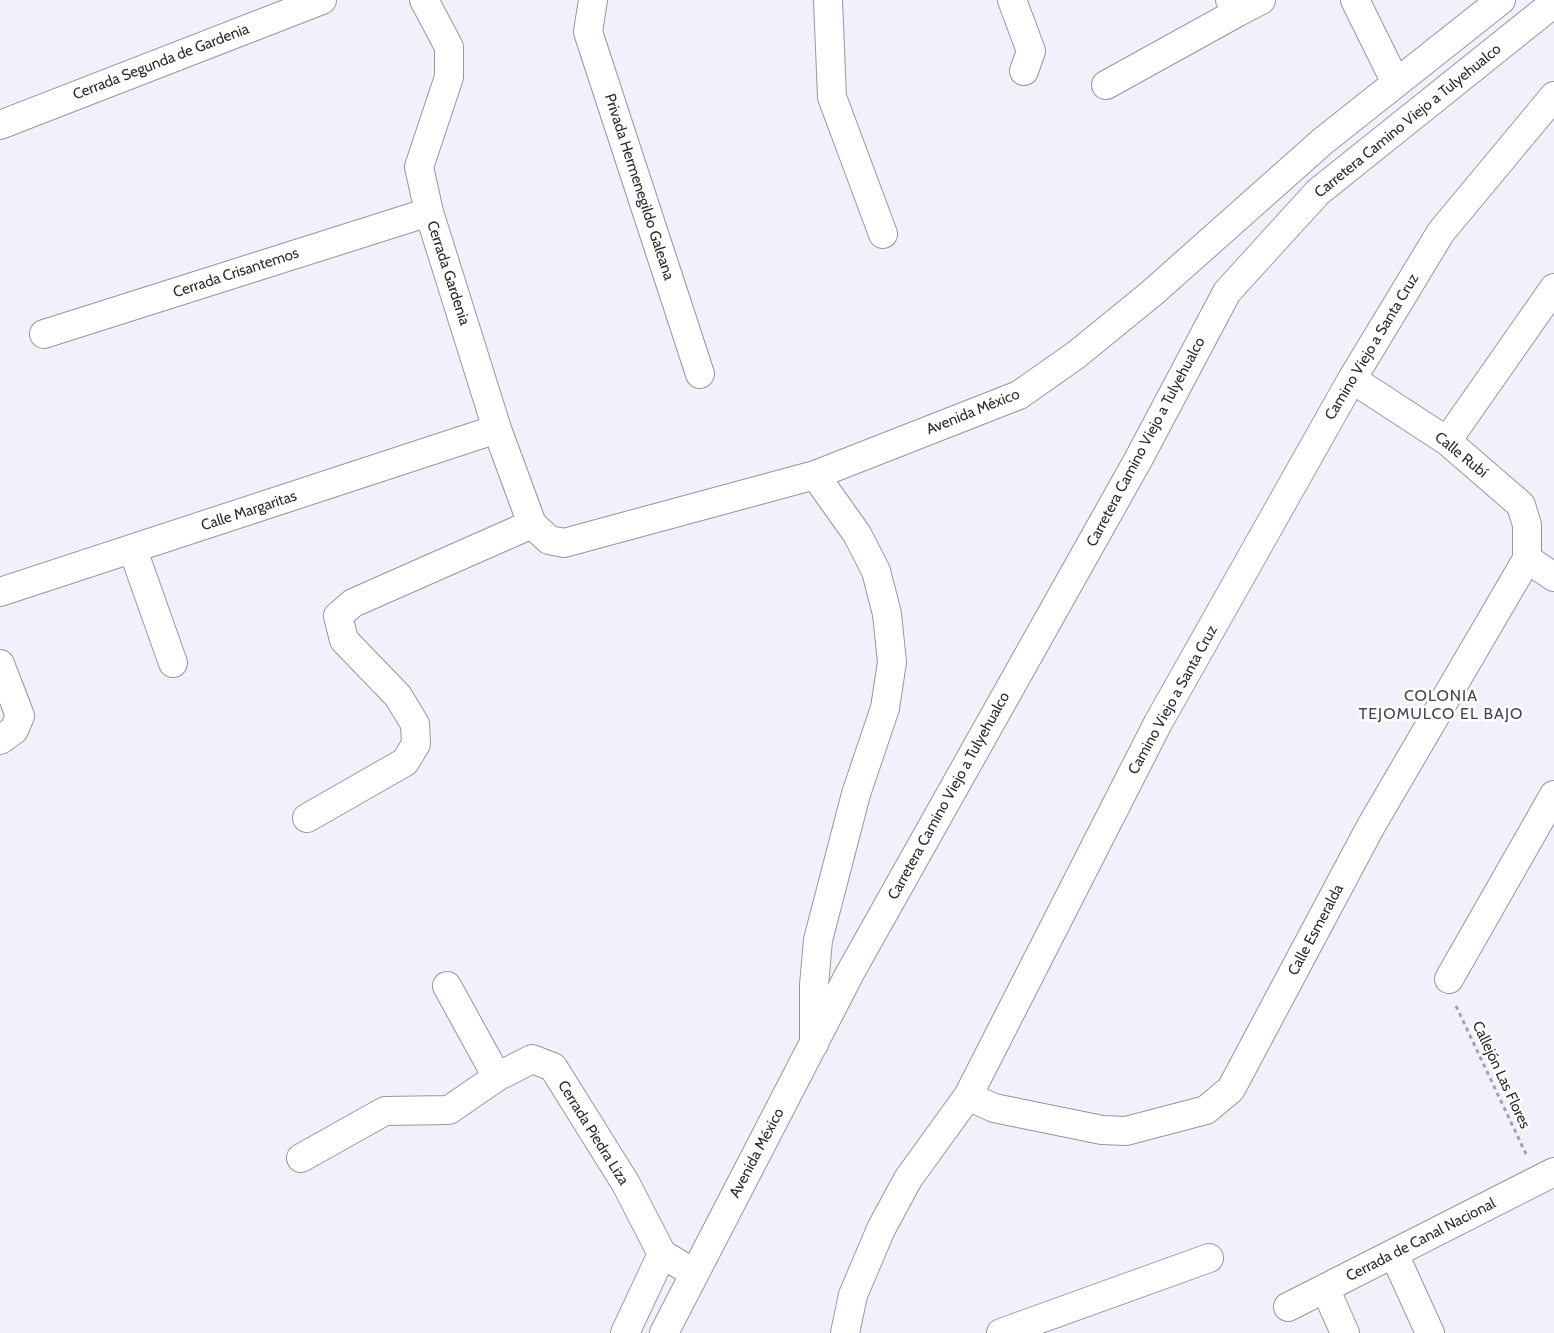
<!DOCTYPE html>
<html>
<head>
<meta charset="utf-8">
<style>
	body { margin:0 }
	canvas { display:block; background:#f3f0fc }
</style>
</head>
<body>
<canvas width="1554" height="1333"></canvas>
<script>
const ctx = document.querySelector('canvas').getContext('2d');
ctx.lineJoin = 'round';
function strokePath(path, color, width, dash) { ctx.strokeStyle = color; ctx.lineWidth = width; ctx.lineCap = dash ? 'butt' : 'round'; ctx.setLineDash(dash || []); ctx.stroke(path); }
function write(font, color, halo, rows, align = 'center') {
  ctx.font = font + ' Cabin,sans-serif'; ctx.lineWidth = 5; ctx.setLineDash([]); ctx.textBaseline = 'middle'; ctx.strokeStyle = halo; ctx.fillStyle = color; for (const [text, x, y, turn = 0] of rows) {
    ctx.save(); ctx.translate(x, y); ctx.rotate((+turn || 0) * Math.PI / 180); ctx.textAlign = isNaN(turn) ? turn : align; if (halo) ctx.strokeText(text, 0, 0); ctx.fillText(text, 0, 0); ctx.restore();
  }
}
const path = new Path2D(`
	M1456 1006 1526 1154`);
const minor = new Path2D(`
	M424 0 449 47V77L419 167 429 212 497 429 532 524 549 540 564 543 815 475 1019 395 1076 355 1152 293 1323 141 1501 0
	M593 0 588 32 700 374
	M828 0 832 97 883 234
	M1012 0 1031 51 1024 71
	M1230 0 1238 12 1261 0
	M1355 0 1396 83
	M1106 85 1238 12
	M0 125 322 0
	M44 334 429 212
	M1447 441 1554 288
	M133 550 173 663
	M1527 559 1554 577
	M0 592 497 429
	M0 664 20 716 14 730 0 740
	M307 818 405 762 416 744 415 724 398 696 344 640 338 616 353 603 532 524
	M1449 979 1554 795
	M447 986 497 1077
	M814 1044V985L818 940 856 794 885 708 892 662 887 614 876 571 857 534 815 475
	M968 1096 994 1108 1102 1130 1126 1131 1206 1110 1231 1089 1371 826 1527 559V525L1521 505 1447 441 1352 379
	M301 1158 385 1111 449 1110 497 1077 532 1059 553 1067 626 1184 662 1254 694 1273
	M1394 1254 1430 1333
	M1325 1288 1345 1333
	M1288 1307 1554 1172
	M625 1333 662 1254
	M845 1333 853 1295 881 1229 908 1179 968 1096 1158 723 1352 379 1441 232 1554 96
	M1001 1333 1209 1258`);
const secondary = new Path2D(`
	M664 1333 850 973 1138 460 1227 292 1318 192 1554 3`);
const streetNames = [
	["Cerrada Segunda de Gardenia",161,62,-21],
	["Carretera Camino Viejo a Tulyehualco",1408,121,-39],
	["Privada Hermenegildo Galeana",639,187,72],
	["Cerrada Crisantemos",236,273,-18],
	["Cerrada Gardenia",448,273,72],
	["Camino Viejo a Santa Cruz",1372,347,-59],
	["Avenida México",973,412,-22],
	["Carretera Camino Viejo a Tulyehualco",1146,442,-62],
	["Calle Rubí",1461,455,39],
	["Calle Margaritas",249,511,-18],
	["Camino Viejo a Santa Cruz",1173,700,-61],
	["Carretera Camino Viejo a Tulyehualco",949,796,-61],
	["Calle Esmeralda",1316,930,-62],
	["Callejón Las Flores",1501,1075,65],
	["Cerrada Piedra Liza",593,1133,58],
	["Avenida México",757,1153,-62],
	["Cerrada de Canal Nacional",1421,1240,-27]
];
const neighbourhoodNames = [
	["COLONIA",1441,696],
	["TEJOMULCO EL BAJO",1441,714]
];
strokePath(minor, '#9895a0', 30);
strokePath(secondary, '#9895a0', 30);
strokePath(path, '#a4a1aa', 3, [4, 4]);
strokePath(minor, '#fff', 28);
strokePath(secondary, '#fff', 28);
write('15px', '#2d2c30', '#fff', streetNames);
ctx.letterSpacing = '1px';
write('16px', '#47444e', '#fff', neighbourhoodNames);
ctx.letterSpacing = '0px';
</script>
</body>
</html>
